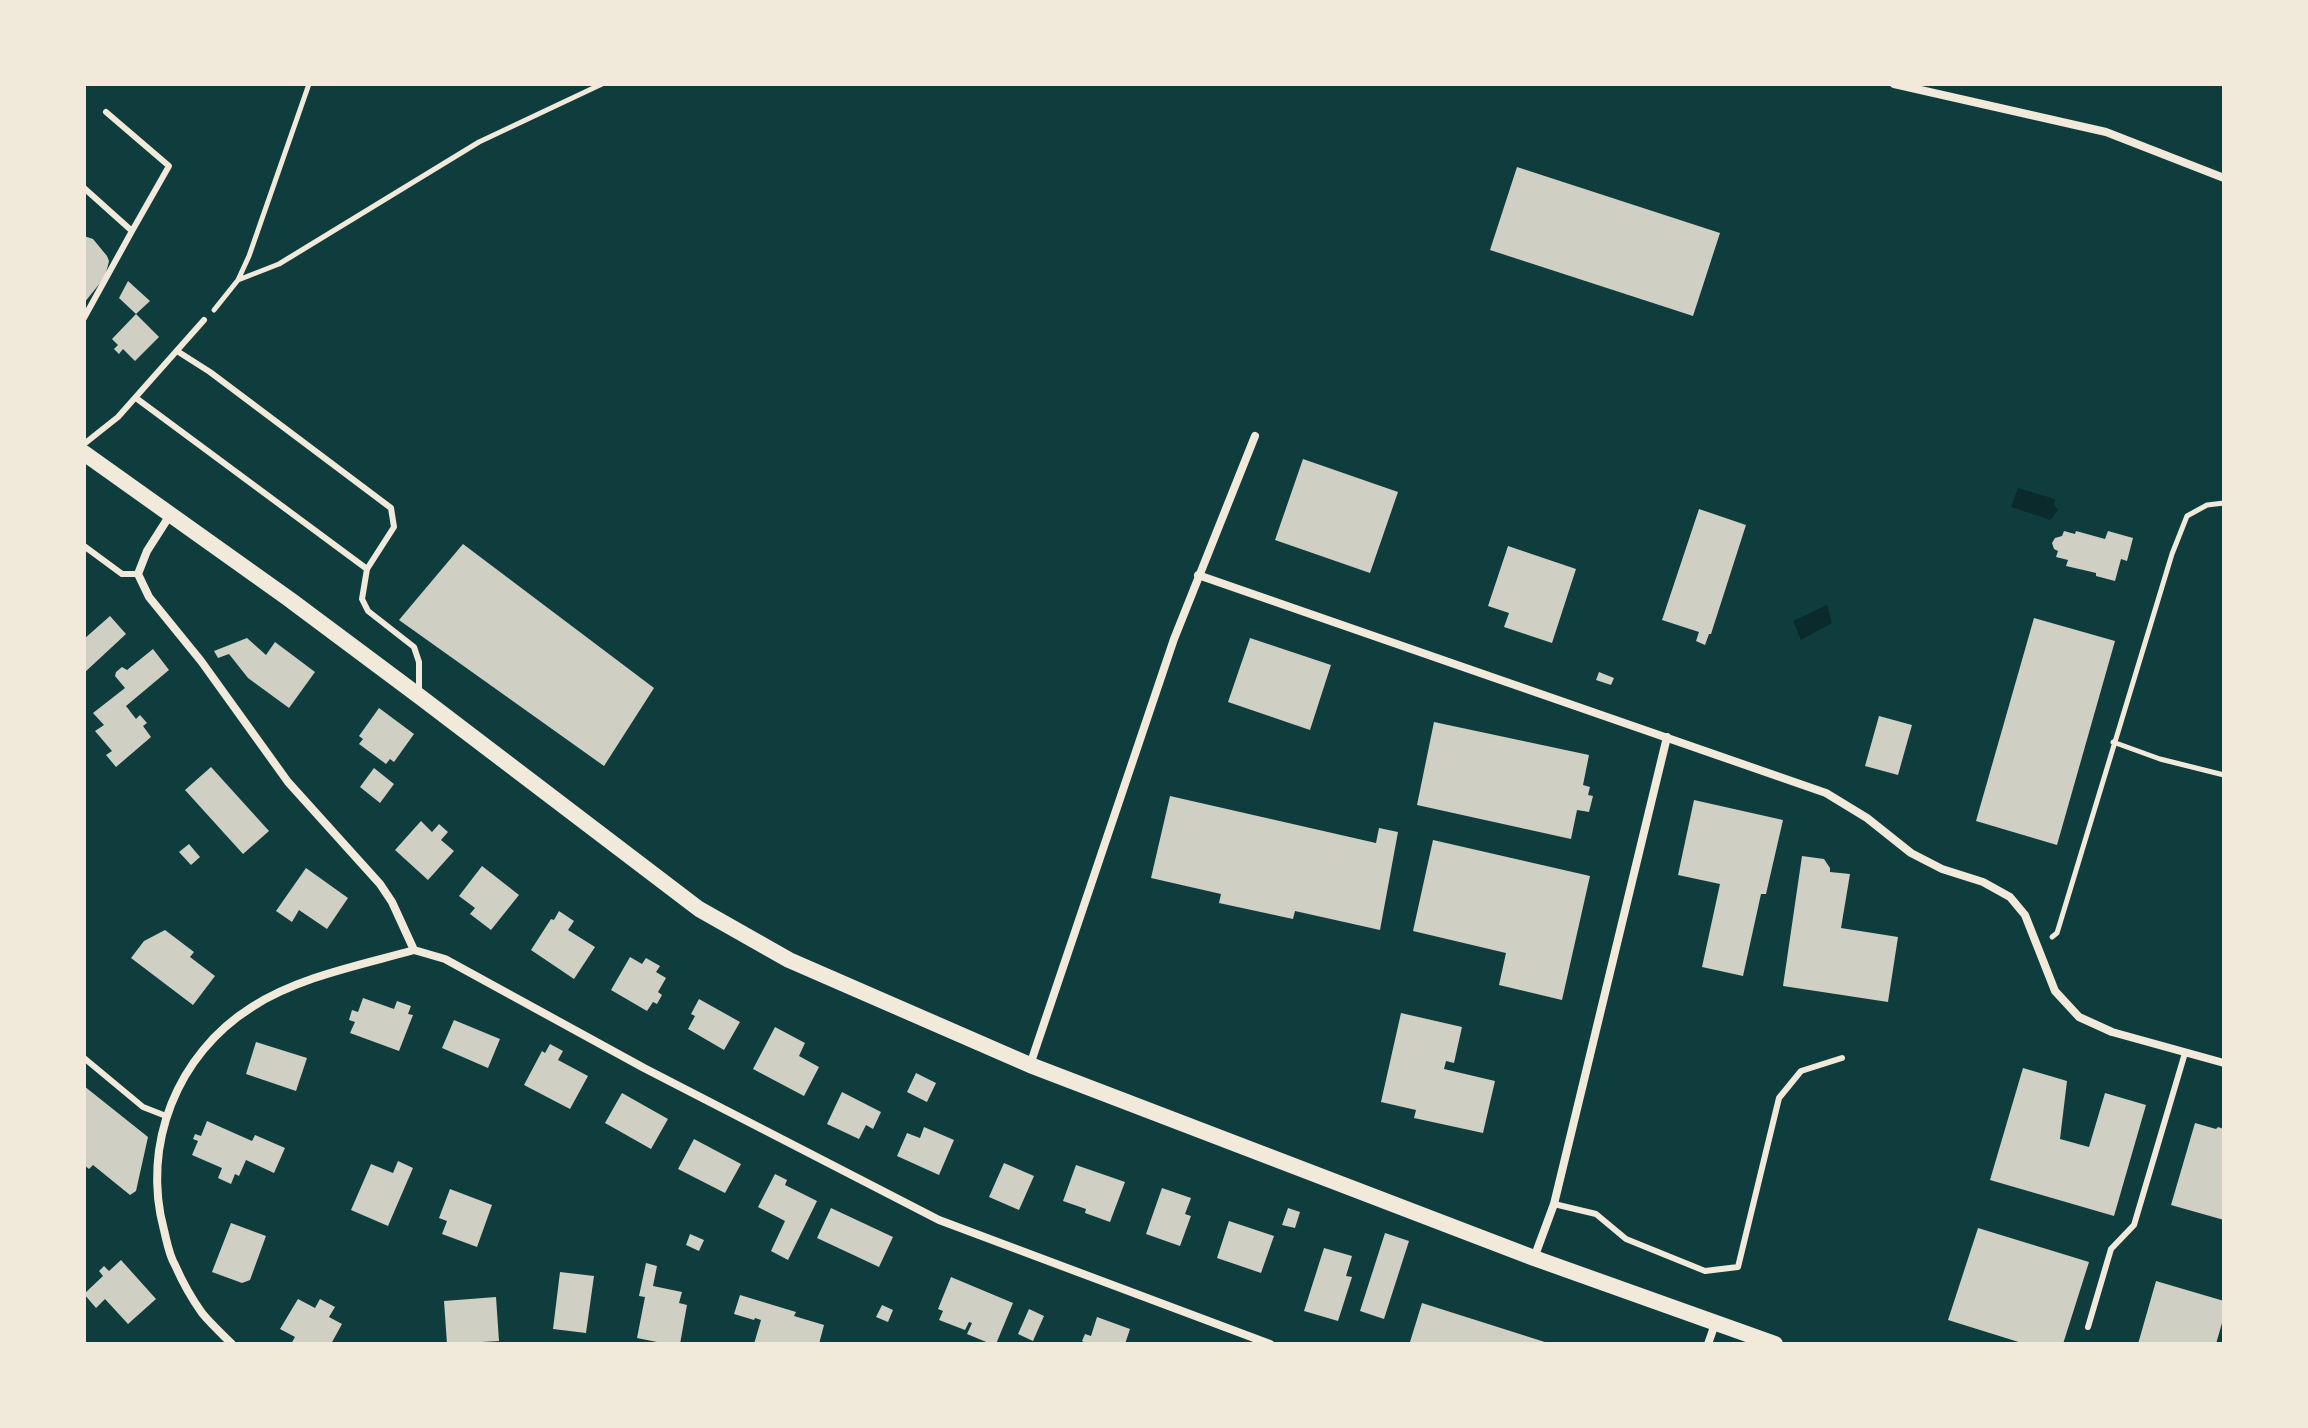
<!DOCTYPE html>
<html>
<head>
<meta charset="utf-8">
<style>
	body { margin:0 }
	#map { position:relative; width:2308px; height:1428px; overflow:hidden; background:#0f3d3e; font-family:"Titillium Web",sans-serif }
	canvas { display:block }
	.frame { position:absolute; inset:0; border:86px solid #f1e9da; pointer-events:none }
</style>
</head>
<body>
<div id="map">
<canvas width="2308" height="1428"></canvas>
<div class="frame"></div>
</div>
<script>
const ctx = document.querySelector('canvas').getContext('2d');
ctx.lineJoin = 'round';
function fillPath(path, color) { ctx.fillStyle = color; ctx.fill(path, 'evenodd'); }
function strokePath(path, color, width, dash) { ctx.strokeStyle = color; ctx.lineWidth = width; ctx.lineCap = dash ? 'butt' : 'round'; ctx.setLineDash(dash || []); ctx.stroke(path); }
const water = new Path2D(`
	M2018 488 2055 499 2054 505 2058 510 2050 520 2011 507Z
	M1827 605 1832 623 1801 640 1793 621Z`);
const building = new Path2D(`
	M1517 167 1720 233 1693 316 1490 250Z
	M84 236 93 239 107 256 109 261 105 277 84 303Z
	M128 281 150 301 136 314 119 298Z
	M136 314 159 337 135 361 123 349 119 354 114 349 118 345 112 339Z
	M1303 459 1398 492 1370 573 1275 540Z
	M1699 509 1746 525 1711 634H1709L1705 645 1696 641 1699 632 1662 620Z
	M2064 531 2075 534 2076 531 2105 539 2108 531 2133 538 2127 561 2121 559 2115 581 2096 576V573L2092 572 2066 566 2068 560 2056 557 2058 551 2054 549 2052 543 2055 538 2062 536Z
	M463 544 654 688 604 766 399 620Z
	M1508 546 1576 569 1552 643 1504 627 1509 613 1488 606Z
	M110 616 126 634 84 673V639Z
	M2034 618 2115 641 2057 845 1976 821Z
	M247 638 266 655 275 642 315 672 289 708 248 678 229 654 218 658 214 651Z
	M1250 638 1331 665 1310 730 1228 702Z
	M153 649 169 670 126 706 136 719 140 715 147 723 143 726 151 737 116 767 106 755 112 751 95 731 104 725 93 713 125 688 115 676 116 672 122 667 127 670Z
	M1599 672 1614 678 1611 685 1596 680Z
	M379 708 414 734 394 762 390 759 386 764 359 744 363 739 359 736Z
	M1879 716 1912 725 1898 775 1865 766Z
	M1434 722 1589 755 1583 785 1590 787 1588 795 1593 796 1589 812 1577 810 1571 839 1417 805Z
	M211 767 269 831 243 854 185 790Z
	M374 768 394 784 380 803 360 787Z
	M1170 796 1376 843 1379 828 1398 832 1380 930 1295 911 1293 919 1219 903 1221 894 1151 878Z
	M1694 800 1783 820 1766 894H1761L1743 976 1702 967 1720 884 1678 875Z
	M421 821 432 832 439 824 448 832 441 840 454 851 428 880 395 850Z
	M1433 840 1590 876 1562 1000 1499 985 1506 953 1413 931Z
	M189 844 200 857 191 865 179 852Z
	M1802 856 1824 859 1830 868V872L1850 874 1841 928 1898 937 1888 1002 1783 986Z
	M482 866 519 895 491 930 470 914 475 908 459 896Z
	M306 868 348 898 327 929 299 910 292 922 276 911Z
	M559 911 574 921 568 930 595 947 574 979 531 950 551 919 554 920Z
	M165 930 194 952 190 957 215 976 193 1005 131 958 144 941Z
	M630 957 642 964 646 958 660 966 656 972 666 978 658 992 662 995 657 1004 653 1002 647 1011 611 990Z
	M363 998 394 1009 397 1001 411 1006 408 1014 413 1015 399 1051 350 1033 355 1022 349 1020 352 1010 358 1012Z
	M699 999 740 1022 724 1050 688 1029 695 1016 691 1014Z
	M1401 1013 1462 1027 1454 1063 1446 1061 1444 1069 1495 1081 1483 1133 1414 1118 1416 1110 1381 1102Z
	M454 1020 500 1039 488 1068 442 1048Z
	M775 1027 805 1043 799 1056 819 1067 804 1096 753 1069Z
	M256 1042 307 1058 296 1091 246 1074Z
	M550 1044 563 1051 558 1060 588 1076 570 1109 524 1085 542 1051 545 1053Z
	M2023 1068 2067 1081 2060 1139 2089 1147 2105 1093 2146 1105 2114 1216 1990 1180Z
	M916 1073 936 1083 927 1102 907 1092Z
	M84 1086 148 1137 136 1191 130 1195 93 1165 89 1169 84 1165Z
	M842 1092 881 1112 873 1129 866 1125 859 1139 827 1124Z
	M622 1093 668 1119 651 1149 605 1123Z
	M207 1121 252 1141 255 1135 285 1148 274 1173 246 1160 239 1176 235 1174 231 1184 218 1178 222 1168 192 1155 198 1141 193 1139 195 1134 201 1136Z
	M2195 1123 2216 1129 2218 1127 2224 1129V1220L2171 1205Z
	M924 1127 954 1140 939 1175 897 1156 907 1133 920 1138Z
	M694 1139 741 1164 725 1193 678 1169Z
	M398 1161 413 1168 388 1226 351 1210 371 1164 393 1173Z
	M1004 1163 1034 1176 1019 1210 989 1197Z
	M1076 1165 1125 1182 1110 1222 1085 1213 1086 1209 1063 1201Z
	M775 1174 787 1180 785 1185 817 1201 788 1260 771 1251 785 1221 758 1207Z
	M1162 1188 1191 1198 1185 1214 1191 1216 1180 1246 1146 1234Z
	M450 1189 492 1205 477 1247 442 1234 447 1221 439 1218Z
	M831 1208 893 1237 879 1267 817 1238Z
	M1288 1208 1300 1212 1295 1228 1282 1225Z
	M1229 1221 1274 1236 1261 1273 1217 1258Z
	M231 1223 266 1236 250 1280 242 1283 212 1272Z
	M1978 1228 2089 1262 2063 1344H2025L1948 1320Z
	M1385 1233 1409 1241 1384 1319 1360 1311Z
	M690 1234 704 1240 699 1251 686 1245Z
	M1324 1248 1352 1256 1346 1276 1352 1277 1338 1321 1304 1311Z
	M121 1260 156 1299 128 1324 105 1299 96 1308 84 1294 103 1276 99 1271 104 1266 109 1271Z
	M646 1263 657 1266 653 1286 682 1292 679 1303 687 1305 680 1344H667L637 1338 645 1297 639 1296Z
	M560 1272 594 1276 586 1333 553 1329Z
	M951 1277 1013 1303 996 1344H991L967 1334 972 1323 969 1322 965 1330 939 1320 943 1311 938 1309Z
	M2156 1281 2224 1301V1316L2216 1344H2138Z
	M740 1295 796 1312 794 1316 824 1325 819 1344H754L761 1320 755 1318 754 1320 734 1314Z
	M496 1297 499 1341 447 1344 444 1301Z
	M298 1299 315 1308 320 1299 335 1307 329 1317 342 1324 331 1344H291L295 1337 280 1329Z
	M1422 1303 1548 1343V1344H1417L1410 1342Z
	M882 1305 893 1310 888 1322 876 1317Z
	M1029 1309 1044 1316 1033 1341 1018 1334Z
	M1097 1317 1130 1329 1125 1344H1087L1082 1341 1085 1334 1091 1336Z`);
const path = new Path2D(`
	M238 280 279 264 479 142 602 84
	M214 310 238 280 249 256 309 84
	M2113 742 2160 759 2224 775
	M2052 937 2057 933 2172 554 2187 516 2207 505 2224 503`);
const service = new Path2D(`
	M106 112 169 166 132 231
	M84 188 132 231 84 318
	M177 351 210 372 391 508 394 527 367 569 362 599 368 611 414 647 419 662V693
	M136 398 367 569
	M84 444 118 417 204 320
	M84 546 122 574H138
	M84 1058 143 1107 166 1116
	M1554 1204 1596 1214 1626 1239 1705 1271 1738 1267 1779 1098 1801 1071 1842 1058
	M2088 1327 2111 1249 2134 1225 2185 1053`);
const minor = new Path2D(`
	M1894 84 2106 132 2224 178
	M170 515 147 551 138 574 149 597 201 661 288 782 380 884 392 902 414 950 445 959 644 1068 939 1220 1270 1344
	M1198 575 1826 793 1867 818 1911 853 1942 869 1983 882 2010 897 2025 915 2055 991 2079 1017 2112 1032 2224 1063
	M1030 1065 1174 639 1255 436
	M1534 1258 1554 1204 1667 737
	M232 1344C222 1334 211 1324 202 1313 192 1299 182 1281 175 1265 169 1255 167 1242 164 1230 141 1145 177 1054 252 1007 298 977 361 965 414 950
	M1708 1344 1715 1324`);
const secondary = new Path2D(`
	M84 453 289 599 419 696 699 909 789 960 1030 1065 1534 1258 1775 1344`);
fillPath(water, '#0a2a2b');
fillPath(building, '#cfcfc3');
strokePath(path, '#f1e9da', 5);
strokePath(service, '#f1e9da', 6);
strokePath(minor, '#f1e9da', 8);
strokePath(secondary, '#f1e9da', 16);
</script>
</body>
</html>
